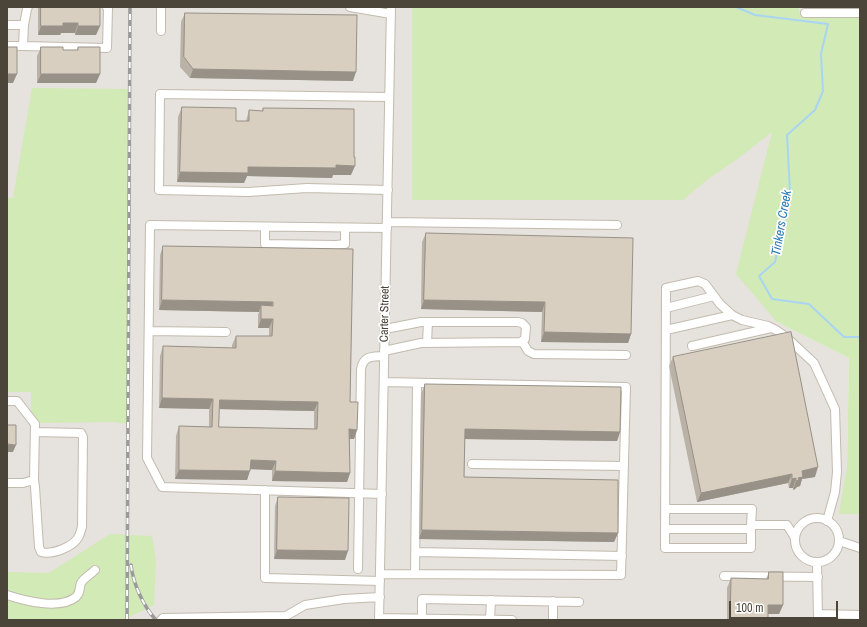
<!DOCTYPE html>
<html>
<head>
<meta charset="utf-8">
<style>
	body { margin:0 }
	#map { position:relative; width:867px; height:627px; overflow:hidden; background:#f6f3ec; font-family:"Archivo Narrow",sans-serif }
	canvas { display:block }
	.frame { position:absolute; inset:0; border:8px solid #4b4439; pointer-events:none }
	.scale { position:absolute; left:729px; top:601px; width:109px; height:18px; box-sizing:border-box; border:2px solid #4b4439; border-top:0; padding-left:5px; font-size:12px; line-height:14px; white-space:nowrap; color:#4b4439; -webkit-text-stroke:3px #fff; paint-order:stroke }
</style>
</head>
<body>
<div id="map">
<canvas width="867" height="627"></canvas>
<div class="frame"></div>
<div class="scale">100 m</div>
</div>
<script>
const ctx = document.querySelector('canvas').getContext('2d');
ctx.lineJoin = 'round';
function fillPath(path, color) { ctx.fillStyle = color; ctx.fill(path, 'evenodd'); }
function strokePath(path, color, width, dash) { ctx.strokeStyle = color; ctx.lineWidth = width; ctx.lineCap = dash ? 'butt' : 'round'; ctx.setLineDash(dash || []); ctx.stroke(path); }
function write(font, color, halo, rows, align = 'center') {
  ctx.font = font + ' "Archivo Narrow",sans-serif'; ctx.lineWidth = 3.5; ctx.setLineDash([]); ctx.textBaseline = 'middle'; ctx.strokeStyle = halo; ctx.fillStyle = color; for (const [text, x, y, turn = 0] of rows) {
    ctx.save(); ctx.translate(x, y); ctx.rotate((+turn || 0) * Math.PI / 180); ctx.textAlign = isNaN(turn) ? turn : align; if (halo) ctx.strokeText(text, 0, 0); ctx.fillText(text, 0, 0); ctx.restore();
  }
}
const industrial = new Path2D(`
	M7 7H860V13L777 322 849 358 847 466 860 467V620H7Z`);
const green = new Path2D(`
	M412 7H799V13H860V514H839L847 467 849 358 777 322 736 274 772 132 736 160 708 179 683 200H412Z
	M32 88 130 89 128 424 114 422 40 423 31 412V392H7V198H13Z
	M110 534 152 536 156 561 154 605 127 618V620H7V572L49 573Z`);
const stream = new Path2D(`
	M736 7 755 15 828 24 821 54 823 91 815 110 787 135 790 192 775 262 759 276 772 299 809 304 844 337H860`);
const minor = new Path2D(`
	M28 7 27 9 24 25 23 46 107 48 108 8 107 7
	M350 7 391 14
	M805 13H860
	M7 25H24
	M161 31V7
	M7 46H23
	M388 190 307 188 248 192 159 190 160 94 389 97
	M387 222 617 225
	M265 227V244L336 245 345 244V228
	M666 308 714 296
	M666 330 732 315
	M149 331 226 332
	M522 341 528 351 534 354 626 355
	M427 343 428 322
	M692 346 771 328
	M384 351 421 343 521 342 525 339 526 327 522 323 518 322H421L385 329
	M7 401H17L35 424 34 480 23 483H7
	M472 464 624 466
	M34 480 35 487 39 547 41 552C52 555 74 547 79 536 80 534 81 530 82 527L83 437 81 433 35 432
	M265 490V578L380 581
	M382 494 162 487 147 458 150 225 387 228
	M666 509H752L751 525
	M795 540a22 22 0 1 1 44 0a22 22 0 1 1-44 0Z
	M666 529H751
	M795 538 787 525H751V548H665L666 288 698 281 705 284 720 304 732 315 742 320 768 326 776 330 786 337 814 363 835 409 837 472 835 492 827 521
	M839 541 860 548
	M416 552 622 556
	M817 562 818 620
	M358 569 361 369C364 355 372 357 384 356
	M380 574 621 575 626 387 384 382
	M415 574 417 383
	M724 576 818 577
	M7 595C25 601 60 610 76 597 81 592 79 588 81 583 84 578 91 574 95 570
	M818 614 860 615
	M379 618 512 620
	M422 619V599L579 602
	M161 620 163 618 286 616 305 605 344 599 380 597
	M379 620 391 7
	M490 620 491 600
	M553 620V601`);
const rail = new Path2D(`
	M131 565C133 583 143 606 156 620
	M127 620 130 7`);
const wall = new Path2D(`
	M38 7H100V26L96 35H75V33H61L60 35H38Z
	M185 13 353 81 190 78 180 67 181 22Z
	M41 47 63 50H77L78 47 100 74 96 83H37V56Z
	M182 107 236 121H246L249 110 262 111 263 108 351 175H333L332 178 247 176 244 183 177 182 178 117Z
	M426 233 631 334 628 343 541 342 542 312 421 309 422 242Z
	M163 246 353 249 350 402 357 430 354 439H350V473L347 482 272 481V470L250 469 247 480 175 479 176 436 179 426 209 427V409L159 408 160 356 163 346 232 348V345L236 336H269V328H258V315L259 312 159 310 160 255ZM219 409 314 411V429L219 427Z
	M673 357 815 477 802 479 800 486 797 487 795 489 793 490V488H789L788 483 697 502 669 366Z
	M425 384 620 432 617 441 465 439 464 477 618 533 614 542 419 539 421 394Z
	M278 497 345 560 274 559 275 506Z
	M769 572 783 605 779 614H768V620H727V588L731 578 766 579Z`);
const shadedWall = new Path2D(`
	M63 23H78L75 33H61L60 35H38L41 26Z
	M78 26H100L96 35H75Z
	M193 69 356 72 353 81 190 78Z
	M7 74H17L13 83H7Z
	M41 74H100L96 83H37Z
	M336 165 355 166 351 175H333L332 178 247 176 244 183 177 182 180 172 248 167Z
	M162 300 273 302 269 312 261 305 259 312 159 310Z
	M424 300 545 302 542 312 421 309Z
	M261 319H273L269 328H258Z
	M544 332 631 334 628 343 541 342Z
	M162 398 213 399 209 409 159 408Z
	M220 400 318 402 314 411 216 409Z
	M349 429 357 430 354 439H346Z
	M465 429 620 432 617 441 462 439Z
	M7 444 16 445 13 452H7Z
	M251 460 276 461 272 470 247 469Z
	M818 467 815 477 802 479 800 486 797 487 795 489 793 490 796 481 802 471Z
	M179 470 250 471 247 480 175 479Z
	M275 471 350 473 347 482 272 481Z
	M792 474 788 483 697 502 701 493Z
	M796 478 793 488H789L792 479Z
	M422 530 618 533 614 542 419 539Z
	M277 550 348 551 345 560 274 559Z
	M768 605H783L779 614H765Z`);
const building = new Path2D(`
	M41 7H100V26H78V23H63V26H41Z
	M185 13 357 15 356 72 193 69 184 57Z
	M7 47H17V74H7Z
	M41 47H63V50H78V47H100V74H41Z
	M182 107 236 108V121H249V110L263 111V108L354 109V157H355V166L336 165V168L248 167V173L180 172Z
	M426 233 633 238 631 334 544 332 545 302 424 300Z
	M163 246 353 249 350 402H358L357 430 349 429 350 473 275 471 276 461 251 460 250 471 179 470V426L212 427 213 399 162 398 163 346 236 348V336H272L273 319H261V305L273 306V302L162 300ZM220 400 318 402 317 429 219 427Z
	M791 332 818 467 802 471 803 477 798 478 799 480 796 481V478L792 479V474L701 493 673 357Z
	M425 384 621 387 620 432 465 429 464 477 618 480V533L422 530Z
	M7 425H16V445L7 444Z
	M278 497 349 498 348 551 277 550Z
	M769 572H783V605H768V620H730L731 578 768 579Z`);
const streetNames = [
	["Carter Street",385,314,-89]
];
const waterNames = [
	["Tinkers Creek",782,223,-80]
];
fillPath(industrial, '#e6e2dd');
fillPath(green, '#d2eab5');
strokePath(stream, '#a9d4f2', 2);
strokePath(minor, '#c2bbae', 10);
strokePath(minor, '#fff', 8);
strokePath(rail, '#9a9a9a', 3.5);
strokePath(rail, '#fff', 2, [6]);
fillPath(wall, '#bab2a6');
fillPath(shadedWall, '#979187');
fillPath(building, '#d8cfc1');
strokePath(building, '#979187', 1);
write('12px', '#4b4439', '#fff', streetNames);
write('italic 13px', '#2e7ab2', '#fff', waterNames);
</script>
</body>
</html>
